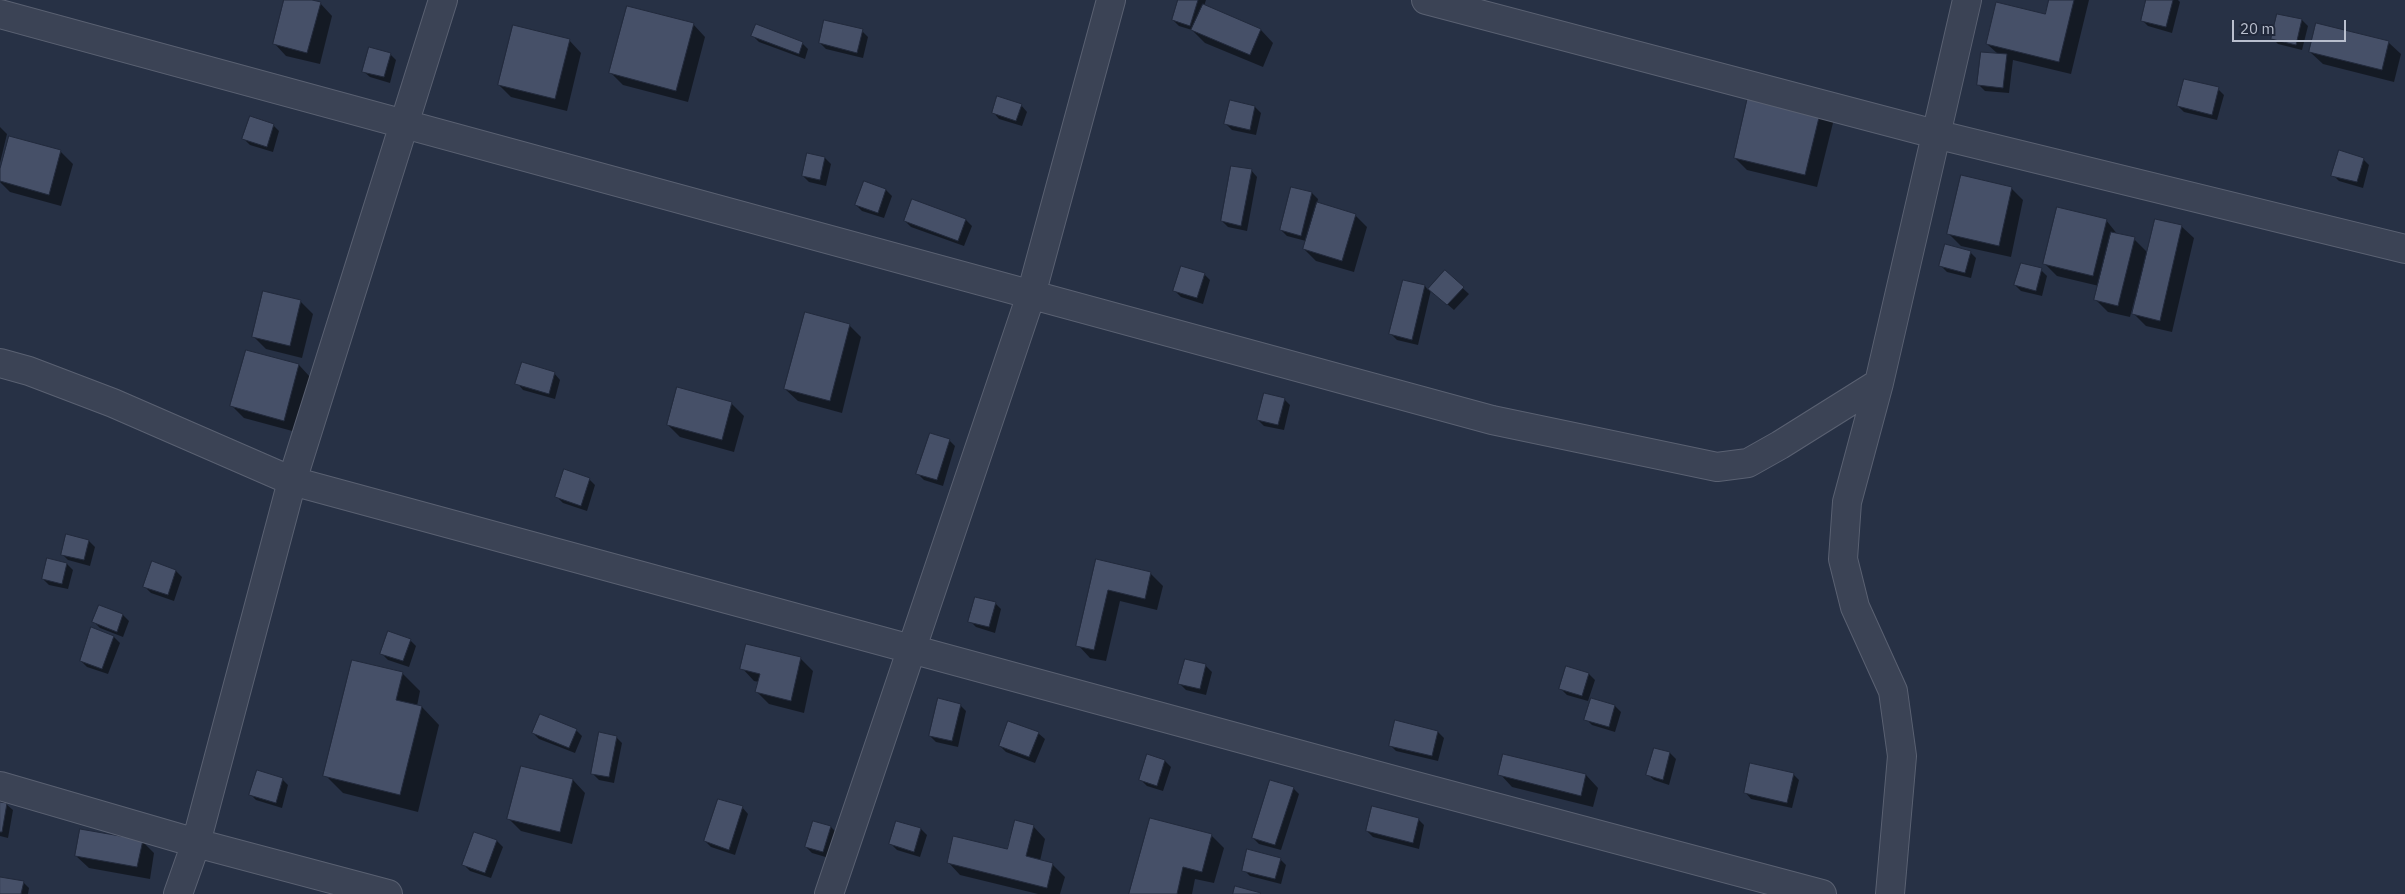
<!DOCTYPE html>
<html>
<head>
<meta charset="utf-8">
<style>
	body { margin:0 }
	#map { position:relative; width:2405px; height:894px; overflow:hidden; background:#273145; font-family:"IBM Plex Sans",sans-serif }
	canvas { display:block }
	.scale { position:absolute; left:2232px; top:20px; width:114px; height:22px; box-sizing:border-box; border:2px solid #b9bfce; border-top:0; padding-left:6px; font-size:15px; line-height:18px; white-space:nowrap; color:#b9bfce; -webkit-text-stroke:4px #20283a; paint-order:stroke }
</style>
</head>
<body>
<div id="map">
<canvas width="2405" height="894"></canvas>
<div class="scale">20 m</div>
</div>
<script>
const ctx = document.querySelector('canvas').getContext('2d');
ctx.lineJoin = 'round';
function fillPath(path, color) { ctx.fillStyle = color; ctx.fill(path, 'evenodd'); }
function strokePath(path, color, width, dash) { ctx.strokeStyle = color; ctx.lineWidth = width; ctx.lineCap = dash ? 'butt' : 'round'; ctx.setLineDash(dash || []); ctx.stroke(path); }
const shadow = new Path2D(`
	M285 0H306L320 3 332 16 320 64 286 56 274 43Z
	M1179 0H1206L1204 6 1261 30 1273 43 1263 67 1205 43 1192 30 1179 26 1173 20Z
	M2050 0H2089L2071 74 2013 60 2009 93 1985 91 1979 85 1998 54 1987 44 2046 15Z
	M2147 0H2178L2180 2 2172 33 2148 26 2142 20Z
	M2278 15 2302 20 2308 26 2302 50 2278 44 2272 38Z
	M693 24 705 37 688 102 623 85 611 73Z
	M862 31 868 37 863 58 826 49 820 43Z
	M753 36 802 43 808 49 805 59 759 42Z
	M569 40 581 53 567 111 511 97 499 85Z
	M2388 42 2401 54 2394 82 2323 64 2310 52Z
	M390 54 396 60 390 83 370 77 363 71Z
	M2218 89 2224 95 2217 120 2184 112 2178 106Z
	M1822 102 1835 115 1817 187 1747 170 1735 158Z
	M1021 105 1027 112 1022 126 999 119 993 112Z
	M1255 107 1261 113 1256 135 1232 130 1226 124Z
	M273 125 279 131 273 152 250 145 244 139Z
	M0 127 7 134 0 163Z
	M60 151 73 164 61 206 10 192 0 182V173Z
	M825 158 831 164 826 186 809 182 803 176Z
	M2363 159 2369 165 2363 188 2339 181 2333 175Z
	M1251 170 1257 177 1247 231 1228 227 1222 221Z
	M865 182 886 190 892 196 884 218 862 211 856 205Z
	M2011 188 2023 200 2011 257 1961 246 1949 234Z
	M1312 193 1318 199 1317 204 1355 215 1367 227 1354 272 1316 261 1304 249 1306 241 1287 236 1281 230Z
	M966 220 972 226 964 246 911 227 905 221Z
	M2106 220 2118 235 2134 239 2148 253 2181 226 2194 238 2172 332 2146 326 2134 314 2137 298H2135L2130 317 2108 312 2096 300 2099 286 2057 276 2045 264Z
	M1970 252 1976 258 1971 278 1947 272 1941 266Z
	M2041 270 2047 276 2042 296 2021 291 2015 285Z
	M1445 272 1469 294 1454 310 1431 290 1418 345 1397 340 1391 334 1425 286 1428 290Z
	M1204 274 1210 280 1203 304 1181 297 1175 291Z
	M300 301 313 314 302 358 266 349 253 336Z
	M849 325 861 337 842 413 798 401 785 389Z
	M299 365 311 378 296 432 244 418 232 406Z
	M554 373 560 380 555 399 523 390 517 383Z
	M1284 399 1290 405 1284 430 1264 426 1258 420Z
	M731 403 744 416 734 452 680 437 668 425Z
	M949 440 955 446 943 486 924 480 918 474Z
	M589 479 595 485 587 511 563 503 557 497Z
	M89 541 95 547 90 566 68 560 62 554Z
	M48 560 67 564 73 570 68 589 49 585 43 579Z
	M1097 561 1150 573 1163 586 1157 610 1120 601 1106 661 1090 658 1078 645Z
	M176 571 182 577 174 601 151 593 145 587Z
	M995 603 1001 609 995 633 976 627 970 621Z
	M100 607 123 615 129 621 123 637 100 628 94 622Z
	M114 637 120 643 108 674 87 667 81 661Z
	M410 640 416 646 409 667 388 660 382 654Z
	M801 659 813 671 804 713 769 704 757 692 759 682 754 681 742 668Z
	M353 661 403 674 420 691 417 706 422 707 439 725 418 812 343 793 325 775Z
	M1206 666 1212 672 1206 695 1186 690 1180 684Z
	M1589 674 1595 680 1588 701 1567 695 1561 689Z
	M960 705 966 711 958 747 936 742 930 736Z
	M1615 706 1621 712 1615 732 1592 725 1586 719Z
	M1396 722 1438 732 1444 738 1438 761 1396 751 1390 745Z
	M576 730 582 736 575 753 539 739 533 733Z
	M1038 733 1045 739 1035 763 1006 752 1000 746Z
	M616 737 622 743 614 783 599 780 593 774Z
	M1670 753 1676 759 1669 785 1654 780 1647 774Z
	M1165 761 1171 767 1163 791 1147 786 1141 780Z
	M522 767 573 780 585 793 572 844 521 831 509 819Z
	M1500 774 1586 775 1598 788 1593 807 1512 787Z
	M1793 774 1799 780 1792 808 1751 799 1745 792Z
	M282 779 288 785 282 808 256 800 250 794Z
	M1293 788 1299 794 1281 850 1259 844 1253 838Z
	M0 803 6 804 13 810 8 838 0 836Z
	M742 807 748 814 735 855 711 847 705 841Z
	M1418 819 1424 825 1419 849 1373 837 1367 831Z
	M814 822 831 827 837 833 829 858 812 853 806 847Z
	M897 823 921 829 927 835 920 857 897 850 891 844Z
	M1033 826 1045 839 1040 861 1052 864 1065 877 1060 894H1038L960 875 948 862 1008 851Z
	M475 833 497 841 503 847 491 878 470 871 464 865Z
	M1211 835 1224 848 1214 883 1195 879 1192 894H1130Z
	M142 841 154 853 150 879 89 868 76 856Z
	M1280 859 1286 865 1281 884 1250 876 1244 870Z
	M0 881 23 882 29 888 28 894H0Z`);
const building = new Path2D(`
	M284 0H312L321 2 307 53 273 44Z
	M1178 0H1198L1190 26 1172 20Z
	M2049 0H2074L2059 62 1986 44 1996 2 2045 14Z
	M2146 0H2173L2166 27 2141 21Z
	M1203 4 1261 29 1250 55 1191 30Z
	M627 6 694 23 676 91 609 73Z
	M2277 14 2302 19 2296 45 2271 39Z
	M824 20 863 29 857 53 819 43Z
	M2316 23 2389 41 2382 70 2309 52Z
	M756 24 803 42 799 54 751 36Z
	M513 25 570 39 555 99 498 85Z
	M369 47 391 53 384 77 362 72Z
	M1981 52 2007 54 2003 88 1977 85Z
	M2184 79 2219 87 2212 115 2177 106Z
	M1751 83 1823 101 1805 175 1734 158Z
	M997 96 1022 104 1016 121 992 113Z
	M1230 100 1255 106 1250 130 1224 124Z
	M250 116 274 124 267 147 242 139Z
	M9 136 61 150 49 195 0 181V169Z
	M2339 150 2364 158 2357 182 2331 176Z
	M807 153 825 157 820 180 802 176Z
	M1231 166 1252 169 1241 226 1221 221Z
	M1961 175 2012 187 1999 246 1947 234Z
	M864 181 886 189 878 213 855 205Z
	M1291 187 1312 192 1301 236 1280 230Z
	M912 199 966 219 958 241 904 221Z
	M1317 202 1356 214 1342 261 1303 249Z
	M2057 207 2107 219 2093 276 2043 264Z
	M2155 219 2182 225 2160 321 2132 314Z
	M2111 232 2135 237 2118 306 2094 300Z
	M1945 244 1971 251 1965 273 1939 266Z
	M2021 263 2042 268 2036 291 2014 285Z
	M1181 266 1205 273 1197 298 1173 291Z
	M1445 270 1464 287 1447 305 1428 289Z
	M1403 280 1425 285 1412 340 1389 334Z
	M263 291 301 300 290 346 252 337Z
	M805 312 850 324 830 401 784 389Z
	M246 350 299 364 284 421 230 406Z
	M522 362 555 372 549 394 515 384Z
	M677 387 732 402 722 440 667 425Z
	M1264 393 1285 398 1278 425 1257 420Z
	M930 433 950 439 937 480 916 474Z
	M564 469 590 478 581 506 555 497Z
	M66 534 89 540 84 560 61 555Z
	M47 558 67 563 62 584 42 579Z
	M1096 559 1151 572 1145 599 1108 590 1094 650 1076 646Z
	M152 561 176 570 168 595 143 587Z
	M975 597 996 602 989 627 968 622Z
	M99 605 123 614 117 632 92 622Z
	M91 627 114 636 102 669 80 661Z
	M388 631 411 639 403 661 380 654Z
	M746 644 801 657 791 701 755 692 760 674 740 669Z
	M1185 659 1206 664 1200 689 1178 684Z
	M352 660 403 672 396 700 422 706 400 795 323 776Z
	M1566 666 1589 673 1582 696 1559 689Z
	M938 698 961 704 952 741 929 736Z
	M1591 698 1615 705 1609 727 1584 720Z
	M540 714 577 729 569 748 532 733Z
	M1395 720 1438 731 1432 756 1389 746Z
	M1008 721 1039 732 1029 757 999 746Z
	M599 732 617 736 609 777 591 774Z
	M1654 748 1670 752 1663 780 1646 775Z
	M1147 754 1165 760 1157 786 1139 780Z
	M1503 754 1586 774 1581 796 1498 775Z
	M1750 763 1794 773 1787 803 1744 793Z
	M521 766 573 779 560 832 507 819Z
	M257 770 283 778 276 803 249 795Z
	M1270 780 1294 787 1275 845 1252 838Z
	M718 799 743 806 729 850 704 841Z
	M0 802 7 803 2 832H0Z
	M1372 806 1419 818 1413 843 1366 831Z
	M1150 818 1212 834 1202 872 1183 867 1177 894H1129Z
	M1015 820 1034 825 1026 856 1053 863 1047 888 947 863 953 836 1007 849Z
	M813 821 831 826 823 852 805 847Z
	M896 821 921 828 914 852 889 844Z
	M80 829 143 840 137 867 75 856Z
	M474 832 497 840 485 873 462 865Z
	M1247 849 1281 858 1275 879 1242 871Z
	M0 877 24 881 21 894H0Z
	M1235 886 1261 893 1260 894H1233Z`);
const minor = new Path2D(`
	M1426 0 1935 134 2405 249
	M0 14 1492 420 1717 467 1748 463 1780 445 1879 383
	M0 363 29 371 113 403 292 481 1412 785 1822 894
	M0 786 196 843 388 894
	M178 894 196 843 292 481 443 0
	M829 894 1031 295 1111 0
	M1890 894 1902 756 1893 691 1855 607 1843 559 1847 502 1879 383 1967 0`);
fillPath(shadow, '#0007');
fillPath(building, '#465068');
strokePath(building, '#222a3c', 1);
strokePath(minor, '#5a6172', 30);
strokePath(minor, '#3b4355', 28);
</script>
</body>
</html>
